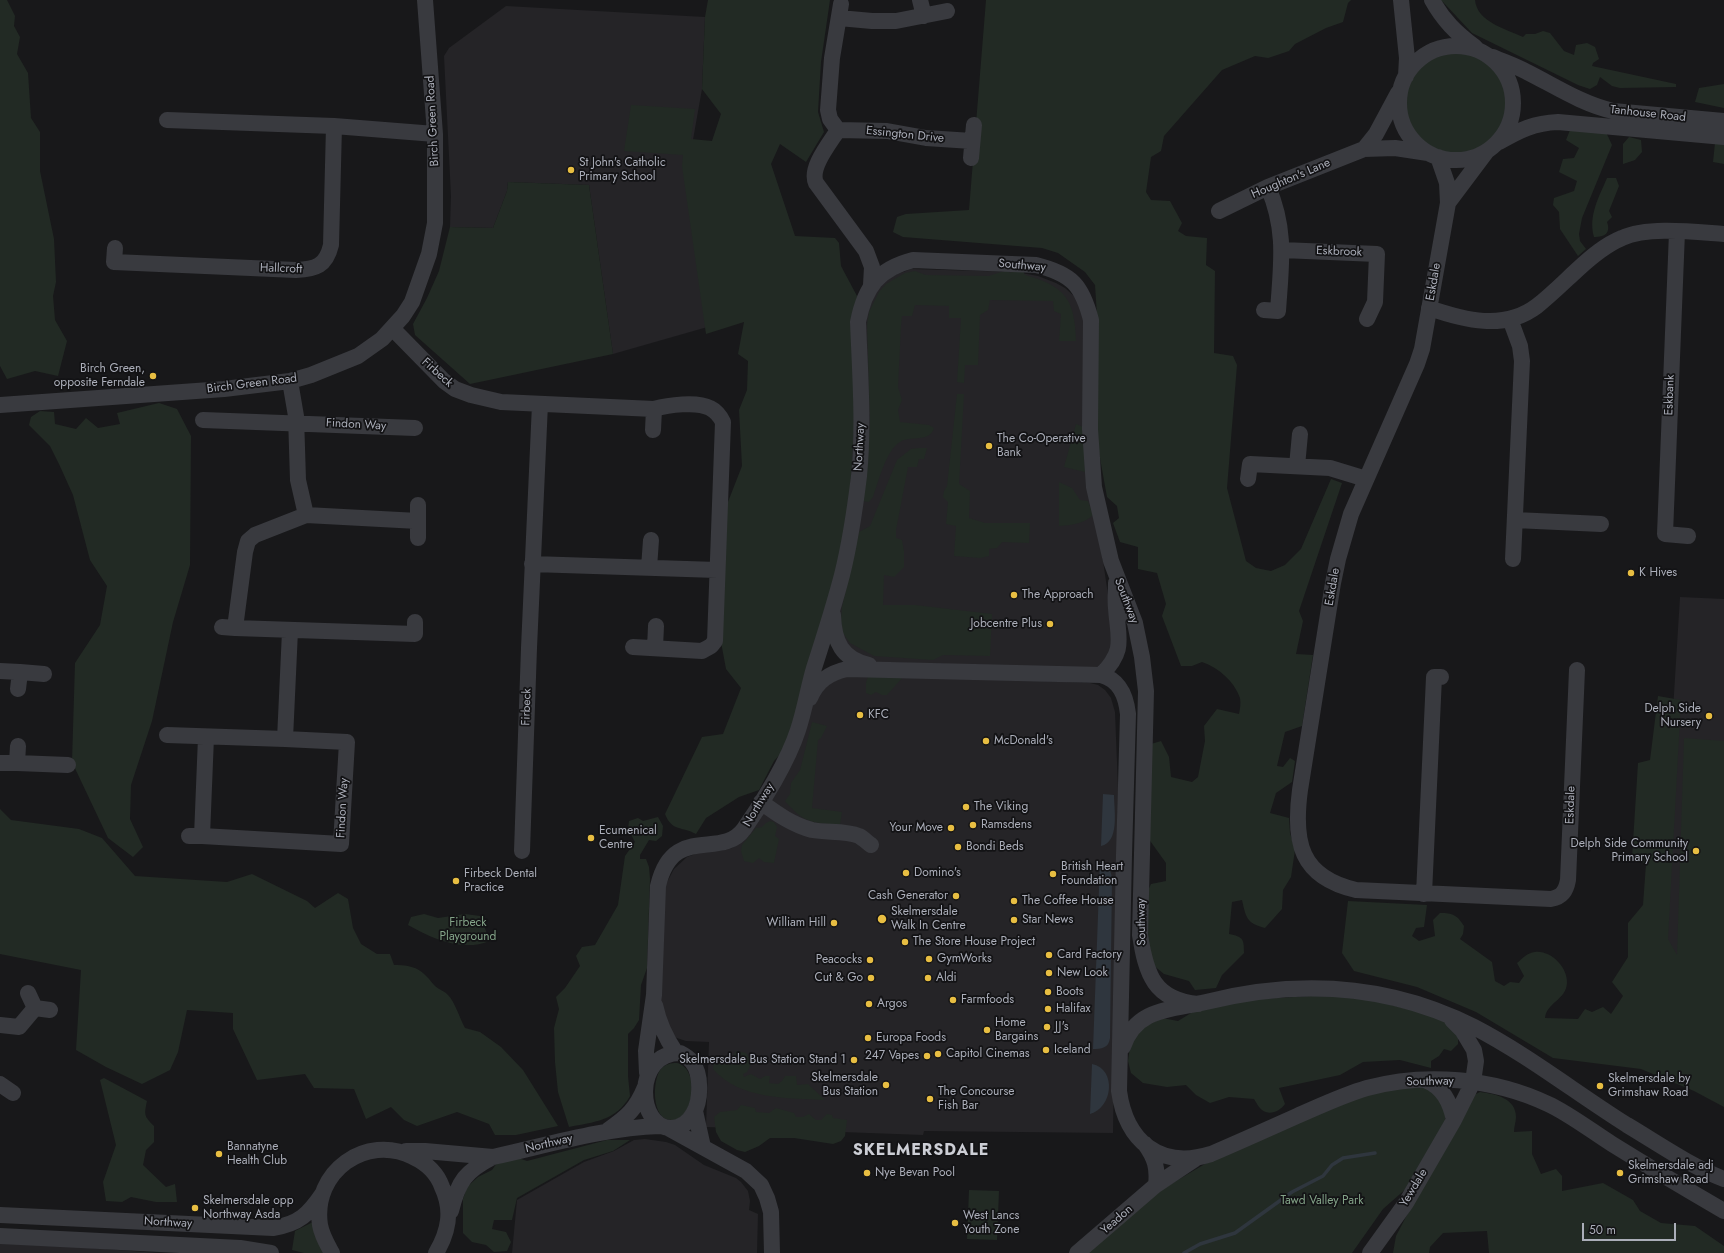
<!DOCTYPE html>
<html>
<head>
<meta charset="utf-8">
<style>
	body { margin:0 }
	#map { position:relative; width:1724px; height:1253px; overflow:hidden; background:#18181a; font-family:Jost,sans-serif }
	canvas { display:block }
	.scale { position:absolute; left:1582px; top:1223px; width:94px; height:18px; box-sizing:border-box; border:2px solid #abaeb9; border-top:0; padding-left:5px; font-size:12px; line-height:14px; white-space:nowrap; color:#abaeb9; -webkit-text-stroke:3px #131315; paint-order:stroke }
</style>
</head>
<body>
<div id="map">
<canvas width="1724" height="1253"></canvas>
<div class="scale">50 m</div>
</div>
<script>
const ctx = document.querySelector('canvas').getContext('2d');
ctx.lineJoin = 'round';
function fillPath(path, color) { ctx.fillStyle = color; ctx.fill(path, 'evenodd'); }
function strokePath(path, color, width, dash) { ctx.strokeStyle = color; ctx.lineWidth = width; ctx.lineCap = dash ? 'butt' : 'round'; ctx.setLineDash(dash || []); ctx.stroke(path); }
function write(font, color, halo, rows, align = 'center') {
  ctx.font = font + ' Jost,sans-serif'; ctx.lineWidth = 3.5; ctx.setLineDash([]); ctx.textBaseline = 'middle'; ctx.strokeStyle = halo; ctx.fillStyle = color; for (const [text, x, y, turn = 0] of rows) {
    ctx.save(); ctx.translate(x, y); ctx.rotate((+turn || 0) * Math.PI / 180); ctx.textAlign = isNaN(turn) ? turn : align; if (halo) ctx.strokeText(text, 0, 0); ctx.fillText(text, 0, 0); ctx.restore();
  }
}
const built = new Path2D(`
	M506 6 705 17 702 89 691 151 711 326 613 354 589 185 508 182 507 191 493 228 450 227 451 196 444 56 449 48Z
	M911 269 1016 272 1038 276 1056 283 1065 288 1075 297 1082 307 1101 547 1114 636 1113 650 1097 668 873 662 854 654 838 630 867 314 877 290 892 276Z
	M1680 597 1724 599V985L1665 976 1672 726Z
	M857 673 1090 683 1098 685 1105 690 1111 698 1115 712 1118 788 1113 1133 924 1131 923 1135 706 1127 709 1042 686 1041 674 1037 659 1011 665 886 674 869 687 857 704 851 725 850 732 848 748 836 778 785 815 696 822 685Z
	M645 1139 666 1142 675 1145 704 1165 736 1178 741 1182 748 1191 750 1201 749 1210 758 1214 757 1253H512L517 1200 584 1162 614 1151 634 1140Z
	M0 1241 158 1253H0Z`);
const green = new Path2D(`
	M0 0H7L15 16 14 26 20 37 17 54 28 73 31 118 40 132V171L54 239 56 282 53 296 55 320 67 341 58 376 35 371 7 379 0 366Z
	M708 0H830L821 62 818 112 824 132 806 162 780 144 771 164 795 236 835 238 839 243 841 266 857 296 854 431 850 492 844 535 830 599 791 730 782 752 774 761 759 790 739 797 706 818 696 834C682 826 672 832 665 814L702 737 723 734 741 688 726 669 721 642 726 507 742 466 739 410 747 390 748 361 738 354 744 322 706 334 682 166 683 155 624 151 631 105 695 109 691 139 712 141 721 114 702 89 705 17Z
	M986 0H1351L1348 3 1343 22 1326 28 1295 44 1289 51 1268 58 1255 56 1222 70 1164 136 1161 151 1151 157 1146 192 1151 200 1170 201 1182 223 1178 231 1186 236 1207 238 1206 265 1215 271 1214 353 1233 356 1237 365 1227 488 1246 561 1256 568 1271 571 1285 565 1301 549 1331 479 1342 483 1299 611 1303 621 1296 654 1313 655 1302 726 1285 732 1277 766 1283 767 1290 758 1295 761 1292 782 1276 793 1270 813 1289 818 1290 833 1295 850 1291 877 1283 890 1282 909 1265 928C1246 923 1246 917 1242 900L1232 902 1229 934C1243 937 1244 938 1244 953L1222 975 1216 988 1195 990 1189 981 1164 974 1147 960 1144 899 1151 884 1166 881V863L1148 838 1151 744 1161 741 1169 757 1171 777 1192 782 1198 777 1205 741 1204 726 1217 709 1239 714C1240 709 1241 703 1240 698 1234 681 1219 668 1202 662L1192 666H1181L1162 616 1166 604 1157 573 1138 569V547L1120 542 1113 523 1119 518 1117 506 1107 497 1098 447V330L1095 285 1085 272 1058 253 1042 248 903 237 893 232 897 217 906 214 969 210Z
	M1435 0H1475C1477 22 1506 29 1523 37L1526 34H1535L1543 31 1550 33 1564 51 1574 55 1576 45 1587 43 1595 47 1599 59 1593 63 1592 66 1676 84V87L1620 88 1612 86 1600 77 1597 85 1590 89 1578 85 1472 33 1443 2Z
	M1405 102a51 51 0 1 1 102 0a51 51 0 1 1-102 0Z
	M1724 84V108L1695 102 1699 88Z
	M1570 130H1605L1612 145 1582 218 1579 234 1580 241 1586 249 1578 256 1560 229 1559 212 1553 205 1554 198 1574 191 1577 181 1559 172 1563 159 1574 158 1579 148 1566 140Z
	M1629 137 1641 140 1642 152 1635 160 1623 164V144Z
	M1715 143 1724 144V164L1713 162Z
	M1607 178H1616L1619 186 1609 211 1612 217 1607 222C1611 233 1605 237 1594 237 1588 216 1599 197 1607 178Z
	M508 182 589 185 613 354 470 384 415 335 413 324 427 298 439 271 450 227 493 228 507 191Z
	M1016 268 1022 269 1025 275C1065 286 1075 299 1076 341H1059L1061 314 1054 311 1053 301 990 300 988 310 980 315 978 365H965L964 383 957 382 961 318H949V306L915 305 912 316H902L901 325 898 387 902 400 898 410 900 422 929 425 934 428C930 443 910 435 900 442 886 450 878 483 873 497L869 502 863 501 867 462 870 422 867 325 869 312 879 292 886 284 905 273 915 271 926 275 989 276 1007 270 1010 273Z
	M957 394H964L959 484 970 491 969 518 985 523H1030L1029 543 1002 542 997 548 989 549V556L980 558 954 556 956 526 946 524 948 502 943 497 944 491 947 486Z
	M159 403 177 409 191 436 190 565 173 622 152 721 131 785 130 819 143 847 133 857 108 838 72 762 75 663 100 625 107 586 90 560 73 495 59 464 50 446 29 425 31 417 40 411 54 412 55 424 76 429 86 418 98 428 120 424 117 413Z
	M1076 424 1083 427 1085 472 1064 467Z
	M919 448H927L924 459H919L917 467H908L896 530V538L902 540 904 551V567L894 577 884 575 883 605H915L992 614 990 656 943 655 933 660 874 656 850 643 843 633 841 621 842 607 859 532 870 526 897 460 911 449Z
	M1059 482 1072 488 1080 500 1088 501 1093 515C1083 524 1072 525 1059 526Z
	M869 673H901L902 678 887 695H882L876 692 871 695 866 693V683Z
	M1658 696 1681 700 1668 939 1677 955 1684 738 1724 741V1107L1694 1091 1641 1069 1553 1058 1476 1012 1417 987 1354 971 1342 953 1348 901 1427 905 1424 927 1416 928 1412 936 1419 941 1435 936 1433 920 1440 913C1453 913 1457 915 1464 926L1463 934 1460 939 1492 962 1495 981 1504 986 1510 982 1519 983 1524 976 1517 963C1523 958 1527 953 1535 952 1551 950 1568 968 1567 983 1566 1000 1547 1002 1545 1018L1578 1019 1585 1009 1592 1012 1603 1007 1611 1014 1623 996 1612 982 1628 957V923L1643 905 1646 864 1632 858 1638 763 1650 760Z
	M812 722 827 726 821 738 818 740 812 808 842 812 840 825C811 822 805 824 785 801L790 794 791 783 800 770Z
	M0 809 11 820 79 829 102 838 135 876 227 882 252 874 307 901 315 908 338 893 348 899 353 928 361 944 377 954H390L394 965C416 965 422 970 435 986 439 990 445 991 448 995 455 1002 460 1019 465 1028L480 1032 501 1047 523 1070 558 1126 516 1135H495L489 1124 457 1112 417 1126 404 1120 391 1107 366 1119 354 1089 314 1088 305 1074 257 1080 233 1029V1013L187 1010 178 1052 170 1070 142 1084 106 1067 76 1050 81 970 0 954Z
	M658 817 663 826 662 836 656 841 649 840 640 855V859H646L649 867 650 879 647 968 641 985 639 1020 634 1028 628 1034V1076L630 1096C616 1121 594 1122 569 1127L558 1092 555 1062 554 1028 559 1009 556 997 565 988 580 966 576 956 582 947 595 945 618 905 625 856 635 842 628 829 629 821 638 818 643 821Z
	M770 821 774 822 777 827 775 836 779 839 774 863 764 862 759 858 753 863 744 861 741 851 742 845 756 828 762 827 766 823Z
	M424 914 438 918 465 914 480 916 490 941C462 952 433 939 408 925L411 917Z
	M1347 994 1444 1018 1458 1037V1044L1451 1051 1444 1049 1439 1056 1431 1061V1068L1400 1060 1363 1062 1340 1075 1279 1088 1285 1104C1280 1111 1270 1116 1262 1110 1259 1108 1256 1102 1254 1099L1229 1097 1210 1103 1196 1095 1186 1085 1167 1087 1143 1083 1131 1073 1128 1061 1130 1047 1136 1035 1145 1026 1162 1018 1178 1021 1196 1010 1223 1001Z
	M736 1051 746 1053 752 1062 747 1072 743 1074 744 1077 751 1074 760 1079 765 1076H770L769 1083 778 1084 782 1081 785 1076H796L797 1085 808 1084 825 1100C788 1098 740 1100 713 1069L714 1063 723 1058 733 1056Z
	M677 1063C700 1068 695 1120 672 1120 651 1121 652 1079 661 1069 665 1064 671 1063 677 1063Z
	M104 1078 147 1101C144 1115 144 1116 154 1126V1142L146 1150 143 1165 166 1187 175 1184 177 1202H156L131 1197 122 1202 106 1201 103 1182 116 1145 100 1080Z
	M1391 1087H1432L1445 1106V1121L1408 1187 1383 1209 1352 1253H1083L1161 1190 1225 1152 1356 1097Z
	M1480 1092C1495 1094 1516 1098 1516 1117 1516 1122 1514 1126 1514 1132L1532 1131V1154L1541 1174 1556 1169 1562 1176V1191L1603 1183 1633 1200 1640 1211 1661 1223 1695 1226 1724 1246V1253H1489L1487 1231 1443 1233 1430 1247 1429 1253H1393L1396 1236 1468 1098Z
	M741 1105 755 1108 756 1112 769 1113 776 1108 794 1113 796 1117H803L809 1114 816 1120H821L827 1114 832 1115 833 1118 847 1120 845 1136 841 1141 833 1144 794 1138H770L759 1146 745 1152 737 1150 721 1141 716 1132 714 1117 720 1112 737 1110Z
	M607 1140H630L613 1151 584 1160 517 1198 512 1220H494L492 1229 506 1232 511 1242 507 1251 494 1252 486 1245 472 1242 463 1233V1199L467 1187 478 1177 492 1170 497 1163 518 1158 527 1161Z
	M969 1190 999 1191 997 1240 967 1239Z
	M313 1222 326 1253H304L292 1250 295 1231Z`);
const water = new Path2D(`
	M1103 794 1114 795C1114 810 1120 842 1101 846Z
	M1100 862C1108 863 1111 871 1112 878L1110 1038C1109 1048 1101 1049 1093 1049Z
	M1092 1064C1117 1069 1113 1108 1090 1114Z`);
const stream = new Path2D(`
	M1184 1253 1200 1244 1235 1233 1292 1192 1323 1176 1332 1165 1343 1158 1375 1153`);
const minor = new Path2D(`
	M920 0 924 16
	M1401 0 1407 58 1406 76
	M1432 0C1443 20 1456 33 1475 47
	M841 4 832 58 828 110 830 119 838 130C830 143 809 168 816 183L866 251 872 267 871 285
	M839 18 872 21H896L947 11
	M1399 103a57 57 0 1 1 114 0a57 57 0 1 1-114 0Z
	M1493 57C1504 62 1516 66 1527 72 1555 86 1582 104 1613 111L1724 121
	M167 120 334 126 435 134
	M838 130 887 131 926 138 972 141
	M1499 142C1520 130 1534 123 1558 122L1724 137
	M1364 149 1376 134 1398 93
	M1438 157 1447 183 1448 203 1422 349 1417 364 1351 514 1338 559 1333 583 1300 790C1293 842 1300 877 1356 890L1551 899C1562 897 1566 891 1568 880L1577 670
	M971 158 974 125
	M1448 203 1487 151
	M1219 211 1268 187 1364 149 1395 148 1428 153
	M1677 232 1665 534 1688 536
	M115 248 114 262 296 270C316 269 326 266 331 245L334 126
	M1282 250 1377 254 1375 302 1367 319
	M1429 308C1464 320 1504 331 1537 306 1551 295 1564 282 1577 270 1591 257 1605 245 1622 238 1648 226 1695 232 1724 234
	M1264 310 1278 311C1281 265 1287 231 1268 187
	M1510 319 1520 346 1522 361 1513 559
	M392 328 444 381 455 389 471 395 501 402 654 409 653 430
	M0 405 224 389 290 381 311 375 358 356 382 339 403 316 412 302 429 254 435 223V134L425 0
	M203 420 415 428
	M1297 466 1300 434
	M1248 479 1250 464 1330 468 1366 479
	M306 515 418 521
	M1515 520 1601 524
	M418 538V505
	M532 564 717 570
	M649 568 651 540
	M833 615C834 642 842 659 869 665
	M222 627 235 628 245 552 248 541 255 535 306 515 298 480 296 416 290 381
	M235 628 415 634V622
	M633 647 702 651 711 646 715 641 723 422C720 416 716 411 710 408 697 401 668 405 654 409
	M655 648 656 626
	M0 671 20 672
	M1101 675C1126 650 1118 639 1116 608 1115 600 1116 591 1116 583
	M18 689 20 672 44 674
	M810 698C817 681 829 673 847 669L1101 675C1120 680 1126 696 1128 714L1124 855 1119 1091C1126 1141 1160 1170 1211 1154 1239 1142 1268 1129 1297 1116 1320 1106 1343 1095 1367 1088 1425 1072 1493 1078 1548 1104 1568 1113 1593 1132 1612 1144 1649 1167 1686 1189 1724 1211
	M167 735 285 739 290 631
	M18 746 17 763 68 765
	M0 763H17
	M761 802C777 814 793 825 812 830 827 833 845 830 859 836 863 838 867 842 871 845
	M189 836H202L206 737
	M202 836 341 844 347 742 285 739
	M522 851 529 648 540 404
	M1424 894 1434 677H1441
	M28 993 35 1008 50 1010
	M655 1005C659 1024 665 1037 676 1053
	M0 1025 19 1027 35 1008
	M1123 1047C1136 1008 1171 1010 1206 1002 1298 979 1389 984 1474 1027 1528 1055 1576 1093 1627 1125 1659 1144 1690 1166 1724 1179
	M680 1053C684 1055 689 1058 692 1062 702 1074 701 1101 693 1114 688 1123 681 1128 671 1128 637 1128 633 1053 680 1053Z
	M647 1073 646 1051 654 995 658 886C673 822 721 861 744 829 763 802 788 761 798 730 805 709 808 688 814 668 824 637 834 606 842 575 850 543 855 509 859 476 864 425 860 373 858 322 865 287 878 269 913 260L1036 265C1072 274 1082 285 1091 320L1090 429 1094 487 1111 561 1135 623 1142 657 1146 691 1140 935C1146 974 1154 1000 1198 1004
	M1425 1080C1443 1087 1450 1102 1454 1120
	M0 1084 13 1093
	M695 1111 703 1147
	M668 1128 746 1171 761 1185 767 1198 771 1212 772 1253
	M608 1130C627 1117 636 1109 645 1087
	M1145 1144C1155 1158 1158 1168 1156 1185
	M406 1151H425L493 1157
	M451 1211C458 1181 466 1171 493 1157 548 1145 603 1128 660 1126
	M0 1215 273 1228C299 1224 309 1214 323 1193
	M0 1236 240 1248 271 1253
	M332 1253C327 1244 322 1236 320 1225 312 1172 366 1133 413 1157 426 1163 437 1173 442 1187 453 1210 449 1231 436 1253
	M1077 1253 1156 1185 1195 1159
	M1370 1253 1406 1203 1454 1120 1473 1082 1476 1061 1474 1050 1462 1030 1452 1020`);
const markers = [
	[571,170,4,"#e8be42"],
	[153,376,4,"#e8be42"],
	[989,446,4,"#e8be42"],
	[1631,573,4,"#e8be42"],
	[1014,595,4,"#e8be42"],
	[1050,624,4,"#e8be42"],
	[860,715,4,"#e8be42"],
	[1709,716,4,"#e8be42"],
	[986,741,4,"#e8be42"],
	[966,807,4,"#e8be42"],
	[973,825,4,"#e8be42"],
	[951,828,4,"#e8be42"],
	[591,838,4,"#e8be42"],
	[958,847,4,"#e8be42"],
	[1696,851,4,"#e8be42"],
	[906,873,4,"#e8be42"],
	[1053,874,4,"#e8be42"],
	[456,881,4,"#e8be42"],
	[956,896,4,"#e8be42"],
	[1014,901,4,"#e8be42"],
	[882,919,5,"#e8be42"],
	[1014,920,4,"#e8be42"],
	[834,923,4,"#e8be42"],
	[905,942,4,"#e8be42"],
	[1049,955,4,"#e8be42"],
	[929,959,4,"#e8be42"],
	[870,960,4,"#e8be42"],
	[1049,973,4,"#e8be42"],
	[871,978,4,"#e8be42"],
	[928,978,4,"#e8be42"],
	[1048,992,4,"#e8be42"],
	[953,1000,4,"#e8be42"],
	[869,1004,4,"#e8be42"],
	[1048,1009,4,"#e8be42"],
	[1047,1027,4,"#e8be42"],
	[987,1030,4,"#e8be42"],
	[868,1038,4,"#e8be42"],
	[1046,1050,4,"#e8be42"],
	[938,1054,4,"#e8be42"],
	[927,1056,4,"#e8be42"],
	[854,1060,4,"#e8be42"],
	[886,1085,4,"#e8be42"],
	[1600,1086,4,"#e8be42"],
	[930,1099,4,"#e8be42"],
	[219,1154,4,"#e8be42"],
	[867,1173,4,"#e8be42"],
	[1620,1173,4,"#e8be42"],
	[195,1208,4,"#e8be42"],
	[955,1223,4,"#e8be42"]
];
const streetNames = [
	["Tanhouse Road",1648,114,6],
	["Birch Green Road",433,121,-93],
	["Essington Drive",905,135,6],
	["Houghton's Lane",1291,179,-23],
	["Eskbrook",1339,252,2],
	["Southway",1022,266,5],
	["Hallcroft",281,269,2],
	["Eskdale",1434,282,-80],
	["Firbeck",437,373,42],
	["Birch Green Road",252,384,-7],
	["Eskbank",1670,395,-88],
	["Findon Way",356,425,3],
	["Northway",860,447,-87],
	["Eskdale",1333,587,-80],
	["Southway",1126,601,69],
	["Firbeck",527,707,-88],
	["Northway",759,805,-59],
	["Eskdale",1571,805,-88],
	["Findon Way",343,808,-87],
	["Southway",1142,922,-91],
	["Southway",1430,1082,-1],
	["Northway",549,1144,-13],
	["Yewdale",1414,1188,-59],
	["Yeadon",1117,1220,-41],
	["Northway",168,1223,3]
];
const poiNames = [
	["St John's Catholic",579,163],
	["Primary School",579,177],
	["Birch Green,",145,369,"right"],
	["opposite Ferndale",145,383,"right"],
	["The Co-Operative",997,439],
	["Bank",997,453],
	["K Hives",1639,573],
	["The Approach",1022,595],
	["Jobcentre Plus",1042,624,"right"],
	["Delph Side",1701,709,"right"],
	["Nursery",1701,723,"right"],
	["KFC",868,715],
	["McDonald's",994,741],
	["The Viking",974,807],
	["Ramsdens",981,825],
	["Your Move",943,828,"right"],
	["Ecumenical",599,831],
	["Centre",599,845],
	["Delph Side Community",1688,844,"right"],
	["Primary School",1688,858,"right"],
	["Bondi Beds",966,847],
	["British Heart",1061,867],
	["Foundation",1061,881],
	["Domino's",914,873],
	["Firbeck Dental",464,874],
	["Practice",464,888],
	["Cash Generator",948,896,"right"],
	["The Coffee House",1022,901],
	["Skelmersdale",891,912],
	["Walk In Centre",891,926],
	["Star News",1022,920],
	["William Hill",826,923,"right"],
	["The Store House Project",913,942],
	["Card Factory",1057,955],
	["GymWorks",937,959],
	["Peacocks",862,960,"right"],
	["New Look",1057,973],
	["Cut & Go",863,978,"right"],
	["Aldi",936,978],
	["Boots",1056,992],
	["Farmfoods",961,1000],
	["Argos",877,1004],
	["Halifax",1056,1009],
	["Home",995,1023],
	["Bargains",995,1037],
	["JJ's",1055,1027],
	["Europa Foods",876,1038],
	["Iceland",1054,1050],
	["Capitol Cinemas",946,1054],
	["247 Vapes",919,1056,"right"],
	["Skelmersdale Bus Station Stand 1",846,1060,"right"],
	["Skelmersdale",878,1078,"right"],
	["Bus Station",878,1092,"right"],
	["Skelmersdale by",1608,1079],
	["Grimshaw Road",1608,1093],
	["The Concourse",938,1092],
	["Fish Bar",938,1106],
	["Bannatyne",227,1147],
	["Health Club",227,1161],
	["Skelmersdale adj",1628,1166],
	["Grimshaw Road",1628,1180],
	["Nye Bevan Pool",875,1173],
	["Skelmersdale opp",203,1201],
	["Northway Asda",203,1215],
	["West Lancs",963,1216],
	["Youth Zone",963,1230]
];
const parkNames = [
	["Firbeck",468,923],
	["Playground",468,937],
	["Tawd Valley Park",1322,1201]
];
const districtNames = [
	["SKELMERSDALE",921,1151]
];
fillPath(built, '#252427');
fillPath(green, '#222a24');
fillPath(water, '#2f363e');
strokePath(stream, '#2f363e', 3.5);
strokePath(minor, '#393a3f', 16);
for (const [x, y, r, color] of markers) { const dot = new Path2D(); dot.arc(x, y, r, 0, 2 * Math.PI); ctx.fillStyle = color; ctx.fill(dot); strokePath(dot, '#131315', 1.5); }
write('12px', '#abaeb9', '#131315', streetNames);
write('12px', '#abaeb9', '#131315', poiNames, 'left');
write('12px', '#83a388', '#131315', parkNames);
ctx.letterSpacing = '1px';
write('bold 16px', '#ccced5', '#131315', districtNames);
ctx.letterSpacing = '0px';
</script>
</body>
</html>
